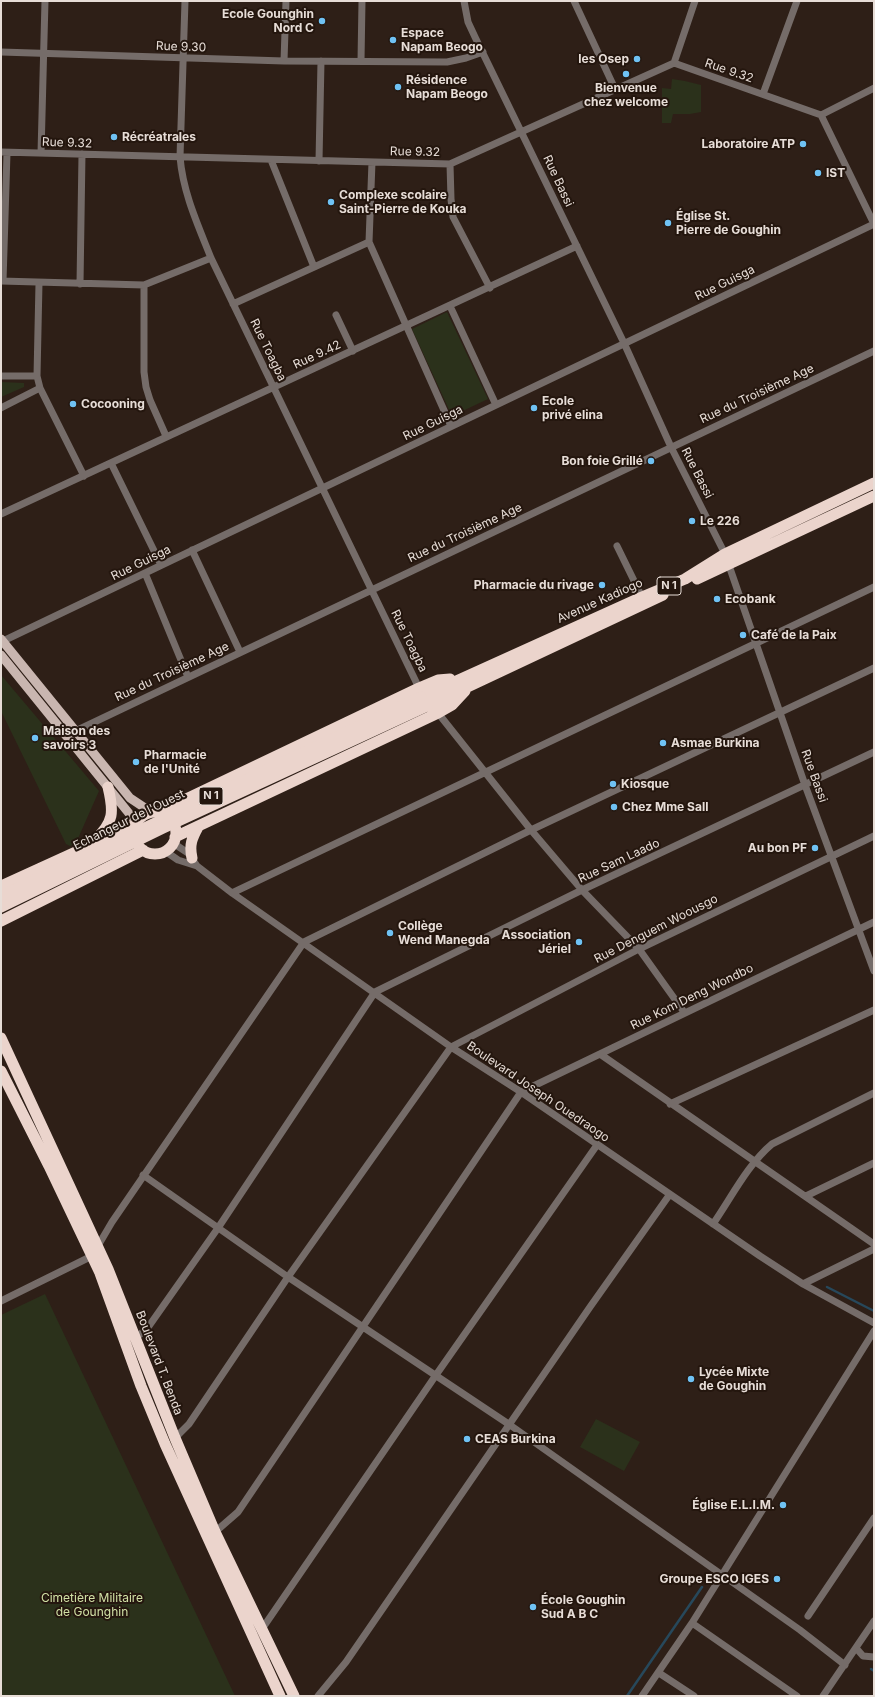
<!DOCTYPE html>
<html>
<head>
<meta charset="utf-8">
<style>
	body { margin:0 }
	#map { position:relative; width:875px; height:1697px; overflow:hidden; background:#2e1f17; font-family:Inter,sans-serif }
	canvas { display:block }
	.frame { position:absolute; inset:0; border:2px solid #e7ddd7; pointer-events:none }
</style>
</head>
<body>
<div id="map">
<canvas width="875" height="1697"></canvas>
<div class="frame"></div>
</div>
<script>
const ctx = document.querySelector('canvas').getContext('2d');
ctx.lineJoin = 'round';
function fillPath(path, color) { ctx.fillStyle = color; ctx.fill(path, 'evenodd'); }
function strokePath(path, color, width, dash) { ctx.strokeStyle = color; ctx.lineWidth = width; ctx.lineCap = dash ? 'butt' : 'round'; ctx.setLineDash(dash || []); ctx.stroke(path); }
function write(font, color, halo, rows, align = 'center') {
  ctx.font = font + ' Inter,sans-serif'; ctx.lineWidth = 4; ctx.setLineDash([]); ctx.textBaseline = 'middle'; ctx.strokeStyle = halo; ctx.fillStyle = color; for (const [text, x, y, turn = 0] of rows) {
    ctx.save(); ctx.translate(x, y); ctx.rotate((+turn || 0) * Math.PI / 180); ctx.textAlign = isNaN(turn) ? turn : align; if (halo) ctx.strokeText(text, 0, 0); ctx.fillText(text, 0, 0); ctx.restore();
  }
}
const green = new Path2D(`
	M672 79 685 81 701 85V112L690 114H673L671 123H662V88L671 89Z
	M447 312 488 399 452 416 412 329Z
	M1 382 24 383V387L1 397Z
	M1 675 99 791 76 843 70 846 66 844 1 711Z
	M45 1294 235 1696H1V1315Z
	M596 1419 640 1442 624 1471 580 1447Z`);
const stream = new Path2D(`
	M827 1287 874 1311
	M871 1669 874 1671
	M627 1696 702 1587`);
const minor = new Path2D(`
	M185 1 180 157C183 193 198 225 211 258L419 688
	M464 1 468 22 475 37 624 343 671 447 725 554 805 785 874 971
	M574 1 615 89
	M1 52 284 61 447 62 466 58 483 52
	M284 61 286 1
	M361 61 362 1
	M674 63 695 1
	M763 94 797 1
	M821 115 874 224
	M821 115 874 88
	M1 152 450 164 674 63 821 115
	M41 153 45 1
	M271 160 314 267
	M319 161 321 61
	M372 162 369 242 451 426
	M450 164 451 199 453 217 490 288
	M1 281 144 285 211 258
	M3 281 7 153
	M39 283 37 376 40 388 84 476
	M80 284 82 154
	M144 285V372L146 387 150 400 166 436
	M233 304 369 242
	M450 306 496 405
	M336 315 353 351
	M1 376H37
	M1 408 40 388
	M111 463 161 565
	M1 514 577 246
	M617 546 642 597
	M192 550 240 652
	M145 573 188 677
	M1 642 874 224
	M438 713 531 830 582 890 639 949 684 1012
	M65 736 874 351
	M173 843 188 853 197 866 232 893 451 1047 521 1092 760 1256 803 1284 874 1323
	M165 851 178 860 197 866
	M232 893 874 587
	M600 1054 874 1244
	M670 1104 874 1010
	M143 1175 288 1277 510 1425 800 1630 845 1665
	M806 1196 874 1163
	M713 1224C731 1198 748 1164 772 1144L874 1093
	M803 1284 874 1249
	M1 1301 92 1256 112 1222 304 942 531 830 874 668
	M136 1338 149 1326 218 1228 375 992 582 890 874 752
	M175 1438 189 1424 288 1277 451 1047 639 949 874 836
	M215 1532 238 1512 521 1092 874 922
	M808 1616 874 1518
	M692 1623 797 1696
	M262 1629 436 1375 597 1145
	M856 1648 863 1656 874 1657
	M659 1673 694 1696
	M318 1696 346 1662 590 1307 670 1194
	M642 1696 692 1623 874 1331
	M823 1696 874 1621`);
const major = new Path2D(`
	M1 639 130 798 151 812
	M1 655 136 822`);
const highway = new Path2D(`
	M697 579 874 496
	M421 697 642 597 685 579 725 554 874 483
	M427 706 663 595
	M134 833a21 21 0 1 1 42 0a21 21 0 1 1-42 0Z
	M159 812 419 688 438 680 450 679
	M175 837 438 713 452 705 465 691
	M95 840C114 822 114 812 108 787
	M192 858C189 845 192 838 198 827
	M1 886 135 825
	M1 921 143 850
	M1 1038 108 1269 175 1438 215 1532 294 1696
	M1 1071 49 1166 100 1273 141 1386 165 1444 280 1696`);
const highwayBridge = new Path2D(`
	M1 896 421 697
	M1 907 163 828 427 706`);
const markers = [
	[322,21,4,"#6fc2f4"],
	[393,40,4,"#6fc2f4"],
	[637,59,4,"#6fc2f4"],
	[626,74,4,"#6fc2f4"],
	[398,87,4,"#6fc2f4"],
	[114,137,4,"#6fc2f4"],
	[803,144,4,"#6fc2f4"],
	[818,173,4,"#6fc2f4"],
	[331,202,4,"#6fc2f4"],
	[668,223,4,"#6fc2f4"],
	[73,404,4,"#6fc2f4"],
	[534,408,4,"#6fc2f4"],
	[651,461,4,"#6fc2f4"],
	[692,521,4,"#6fc2f4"],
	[602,585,4,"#6fc2f4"],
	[717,599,4,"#6fc2f4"],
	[743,635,4,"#6fc2f4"],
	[35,738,4,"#6fc2f4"],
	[663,743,4,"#6fc2f4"],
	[136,762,4,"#6fc2f4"],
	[613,784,4,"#6fc2f4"],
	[614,807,4,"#6fc2f4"],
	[815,848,4,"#6fc2f4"],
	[390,933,4,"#6fc2f4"],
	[579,942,4,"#6fc2f4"],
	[691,1379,4,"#6fc2f4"],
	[467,1439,4,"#6fc2f4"],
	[783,1505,4,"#6fc2f4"],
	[777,1579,4,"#6fc2f4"],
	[533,1607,4,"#6fc2f4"]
];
const shields = [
	[669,586,24],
	[211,796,24]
];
const shieldNames = [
	["N 1",669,586],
	["N 1",211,796]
];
const poiNames = [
	["Ecole Gounghin",314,14,"right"],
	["Nord C",314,28,"right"],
	["Espace",401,33],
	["Napam Beogo",401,47],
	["les Osep",629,59,"right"],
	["Résidence",406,80],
	["Napam Beogo",406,94],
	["Bienvenue",626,88,"center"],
	["chez welcome",626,102,"center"],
	["Récréatrales",122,137],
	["Laboratoire ATP",795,144,"right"],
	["IST",826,173],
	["Complexe scolaire",339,195],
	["Saint-Pierre de Kouka",339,209],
	["Église St.",676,216],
	["Pierre de Goughin",676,230],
	["Ecole",542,401],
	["privé elina",542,415],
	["Cocooning",81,404],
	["Bon foie Grillé",643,461,"right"],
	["Le 226",700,521],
	["Pharmacie du rivage",594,585,"right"],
	["Ecobank",725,599],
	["Café de la Paix",751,635],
	["Maison des",43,731],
	["savoirs 3",43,745],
	["Asmae Burkina",671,743],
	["Pharmacie",144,755],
	["de l'Unité",144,769],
	["Kiosque",621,784],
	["Chez Mme Sall",622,807],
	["Au bon PF",807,848,"right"],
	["Collège",398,926],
	["Wend Manegda",398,940],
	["Association",571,935,"right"],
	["Jériel",571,949,"right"],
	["Lycée Mixte",699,1372],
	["de Goughin",699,1386],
	["CEAS Burkina",475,1439],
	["Église E.L.I.M.",775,1505,"right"],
	["Groupe ESCO IGES",769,1579,"right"],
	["École Goughin",541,1600],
	["Sud A B C",541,1614]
];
const streetNames = [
	["Rue 9.30",181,47,2],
	["Rue 9.32",729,71,19],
	["Rue 9.32",67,143,2],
	["Rue 9.32",415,152,1],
	["Rue Bassi",558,181,65],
	["Rue Guisga",725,283,-26],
	["Rue Toagba",268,350,64],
	["Rue 9.42",317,355,-25],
	["Rue du Troisième Age",757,394,-25],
	["Rue Guisga",433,423,-26],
	["Rue Bassi",697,473,63],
	["Rue du Troisième Age",465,533,-25],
	["Rue Guisga",141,563,-26],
	["Avenue Kadiogo",600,601,-24],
	["Rue Toagba",409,641,64],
	["Rue du Troisième Age",172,672,-25],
	["Rue Bassi",814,776,70],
	["Echangeur de l'Ouest",129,820,-26],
	["Rue Sam Laado",619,861,-25],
	["Rue Denguem Woousgo",656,929,-27],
	["Rue Kom Deng Wondbo",692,997,-26],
	["Boulevard Joseph Ouedraogo",538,1092,34],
	["Boulevard T. Benda",159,1363,69]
];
const parkNames = [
	["Cimetière Militaire",92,1598],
	["de Gounghin",92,1612]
];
fillPath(green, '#2b311b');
strokePath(stream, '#27485b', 2.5);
strokePath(minor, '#756c69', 7);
strokePath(major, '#c9b6b0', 9);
strokePath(highway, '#ebd4cc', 11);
strokePath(highwayBridge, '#ebd4cc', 11);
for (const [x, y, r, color] of markers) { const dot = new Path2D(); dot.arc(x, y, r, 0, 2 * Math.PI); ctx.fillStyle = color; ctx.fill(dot); strokePath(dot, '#24160e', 1.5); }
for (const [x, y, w] of shields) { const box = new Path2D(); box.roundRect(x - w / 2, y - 9, w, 18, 3); ctx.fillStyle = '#24160e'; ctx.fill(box); strokePath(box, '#e7ddd7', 1); }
write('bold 11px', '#e7ddd7', null, shieldNames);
write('bold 12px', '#e7ddd7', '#24160e', poiNames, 'left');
write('12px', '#e7ddd7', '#24160e', streetNames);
write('12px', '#d1e0a5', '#24160e', parkNames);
</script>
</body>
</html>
